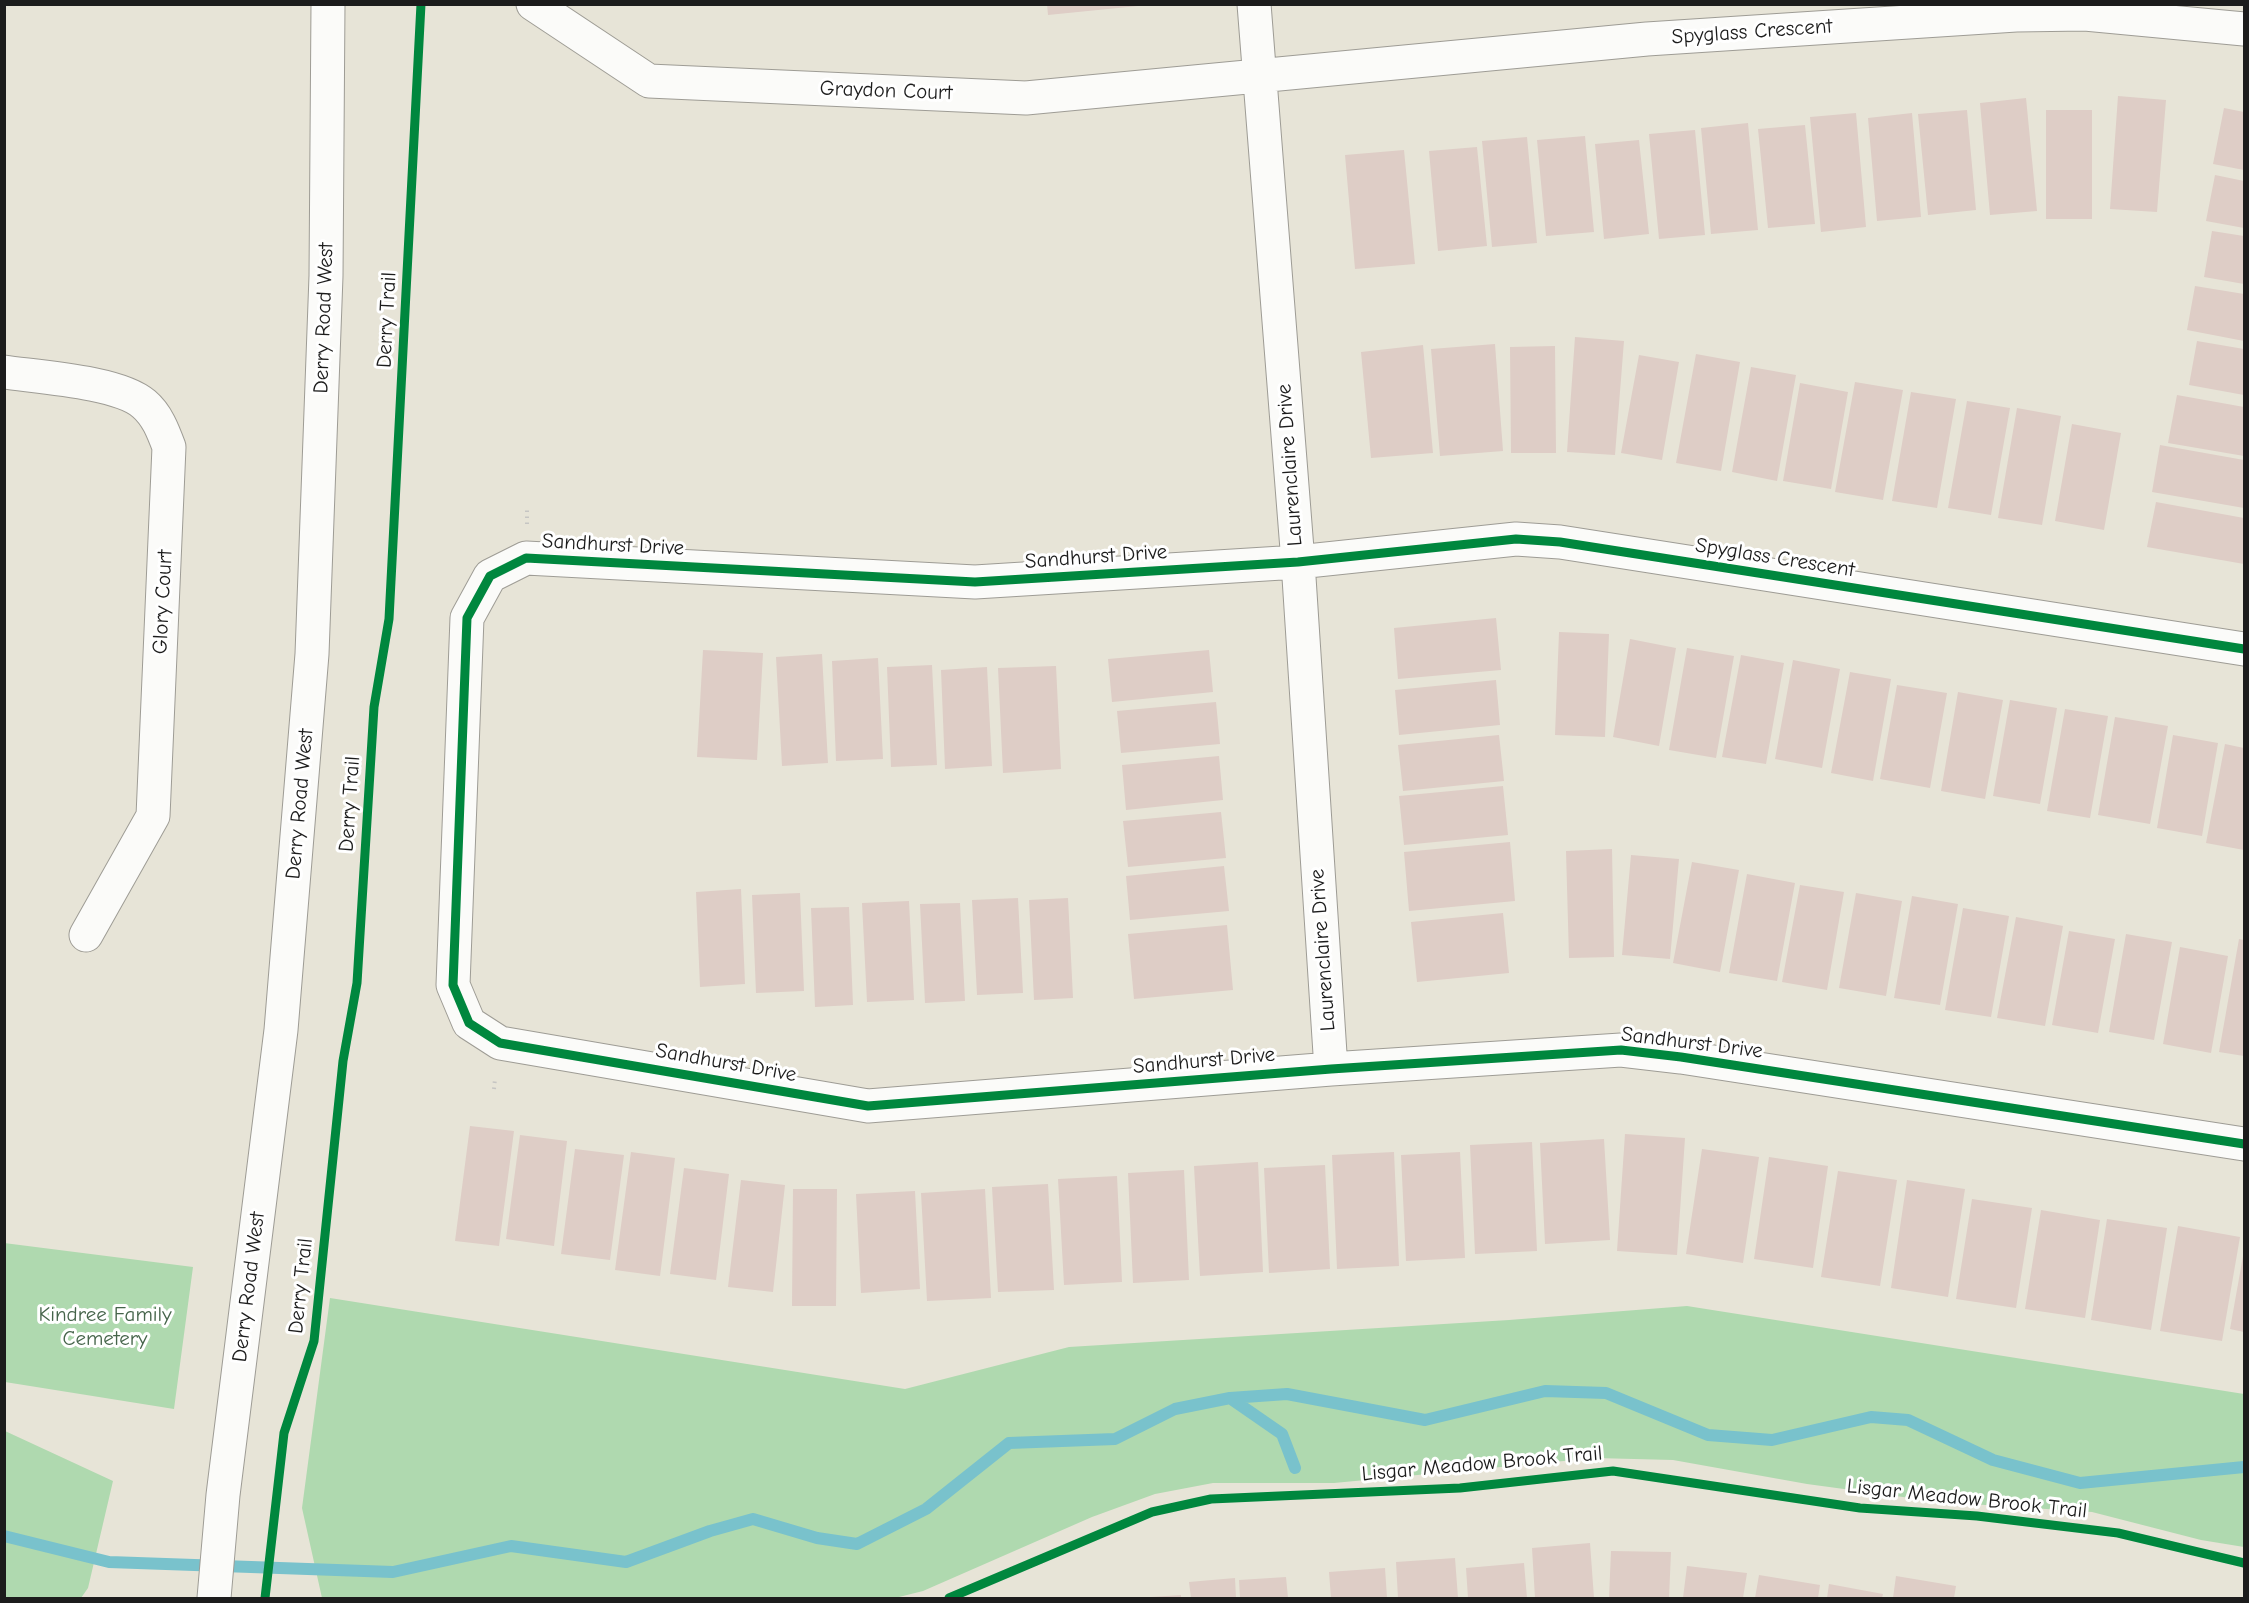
<!DOCTYPE html>
<html>
<head>
<meta charset="utf-8">
<style>
	body { margin:0 }
	#map { position:relative; width:2249px; height:1603px; overflow:hidden; background:#e7e4d7; font-family:"Comic Neue",sans-serif }
	canvas { display:block }
	.frame { position:absolute; inset:0; border:6px solid #1c1c1c; pointer-events:none }
</style>
</head>
<body>
<div id="map">
<canvas width="2249" height="1603"></canvas>
<div class="frame"></div>
</div>
<script>
const ctx = document.querySelector('canvas').getContext('2d');
ctx.lineJoin = 'round';
function fillPath(path, color) { ctx.fillStyle = color; ctx.fill(path, 'evenodd'); }
function strokePath(path, color, width, dash) { ctx.strokeStyle = color; ctx.lineWidth = width; ctx.lineCap = dash ? 'butt' : 'round'; ctx.setLineDash(dash || []); ctx.stroke(path); }
function write(font, color, halo, rows, align = 'center') {
  ctx.font = font + ' "Comic Neue",sans-serif'; ctx.lineWidth = 6; ctx.setLineDash([]); ctx.textBaseline = 'middle'; ctx.strokeStyle = halo; ctx.fillStyle = color; for (const [text, x, y, turn = 0] of rows) {
    ctx.save(); ctx.translate(x, y); ctx.rotate((+turn || 0) * Math.PI / 180); ctx.textAlign = isNaN(turn) ? turn : align; if (halo) ctx.strokeText(text, 0, 0); ctx.fillText(text, 0, 0); ctx.restore();
  }
}
const green = new Path2D(`
	M4 1243 193 1267 174 1409 5 1382Z
	M330 1298 905 1389 1069 1347 1509 1320 1687 1306 2244 1394V1547L2201 1540 2092 1512 1940 1502 1807 1484 1673 1460 1595 1458 1334 1483H1213L1155 1494 1092 1517 923 1591 895 1598H322L302 1508Z
	M5 1431 113 1481 88 1588 81 1598H5Z`);
const stream = new Path2D(`
	M1230 1398 1282 1434 1295 1468
	M4 1536 109 1562 393 1572 511 1546 626 1562 710 1531 753 1519 817 1538 857 1544 926 1509 1009 1443 1115 1439 1175 1409 1230 1398 1287 1394 1425 1420 1545 1391 1606 1393 1708 1435 1772 1440 1871 1417 1908 1420 1993 1460 2080 1483 2244 1467`);
const building = new Path2D(`
	M1047 4H1138V6L1048 15Z
	M2118 96 2166 100 2157 212 2110 209Z
	M2026 98 2037 211 1990 215 1980 103Z
	M2224 108 2244 112V170L2213 164Z
	M1967 110 1976 210 1928 215 1918 114Z
	M2046 110H2092V219H2046Z
	M1856 113 1866 227 1821 232 1810 117Z
	M1912 113 1921 217 1877 221 1868 118Z
	M1748 123 1758 230 1711 234 1701 128Z
	M1805 125 1815 224 1768 228 1758 129Z
	M1695 130 1705 235 1659 239 1649 134Z
	M1585 136 1594 232 1546 236 1537 140Z
	M1527 137 1537 243 1492 247 1482 141Z
	M1639 140 1649 234 1604 239 1595 144Z
	M1477 147 1487 246 1438 251 1429 151Z
	M1404 150 1415 264 1355 269 1345 155Z
	M2215 175 2244 181V228L2206 221Z
	M2212 231 2244 236V284L2204 277Z
	M2195 286 2244 294V341L2187 330Z
	M1575 337 1624 341 1615 455 1567 452Z
	M2197 341 2244 349V395L2189 385Z
	M1495 344 1503 451 1440 456 1431 349Z
	M1423 345 1433 453 1371 458 1361 352Z
	M1555 346 1556 453H1511L1510 347Z
	M1696 354 1740 362 1721 471 1676 463Z
	M1639 355 1679 362 1662 460 1621 453Z
	M1751 367 1796 375 1777 481 1732 472Z
	M1855 382 1903 390 1883 500 1835 492Z
	M1800 383 1848 392 1831 489 1783 481Z
	M1911 392 1956 399 1937 508 1892 501Z
	M2177 395 2244 407V456L2168 443Z
	M1967 401 2010 408 1991 515 1948 508Z
	M2017 408 2061 416 2042 525 1998 518Z
	M2072 424 2121 433 2104 530 2055 521Z
	M2160 445 2244 460V508L2152 492Z
	M2156 502 2244 518V564L2147 547Z
	M1496 618 1501 670 1398 679 1394 628Z
	M1559 632 1609 634 1605 737 1555 735Z
	M1630 639 1676 648 1659 746 1613 737Z
	M1687 648 1734 656 1716 758 1669 750Z
	M703 650 763 653 757 760 697 757Z
	M1209 650 1213 692 1112 702 1108 659Z
	M822 654 828 763 782 766 776 657Z
	M1741 655 1784 663 1766 764 1722 757Z
	M878 658 883 759 836 761 832 661Z
	M1793 660 1840 669 1822 768 1775 759Z
	M932 665 937 765 891 767 887 667Z
	M1056 666 1061 769 1003 773 998 668Z
	M987 667 992 766 945 769 941 670Z
	M1850 672 1891 679 1873 781 1831 773Z
	M1496 680 1500 725 1399 735 1395 690Z
	M1897 685 1947 693 1930 788 1880 779Z
	M1958 692 2003 700 1985 799 1941 791Z
	M2010 700 2057 708 2040 804 1993 796Z
	M1216 702 1220 744 1121 753 1117 711Z
	M2065 709 2108 716 2090 818 2047 811Z
	M2115 717 2168 726 2150 824 2098 815Z
	M1499 735 1504 781 1403 791 1398 745Z
	M2173 735 2218 743 2202 836 2157 828Z
	M2225 744 2244 748V850L2206 843Z
	M1219 756 1223 800 1126 810 1122 765Z
	M1503 786 1508 835 1404 845 1399 796Z
	M1221 812 1226 858 1128 867 1123 821Z
	M1510 842 1515 901 1409 911 1404 852Z
	M1612 849 1614 957 1569 958 1566 851Z
	M1631 855 1679 859 1670 959 1622 955Z
	M1692 862 1739 870 1720 972 1673 963Z
	M1224 866 1229 911 1130 920 1126 876Z
	M1747 874 1795 883 1777 981 1729 973Z
	M1800 885 1844 892 1827 990 1782 982Z
	M741 889 745 984 700 987 696 892Z
	M800 893 804 991 756 993 752 895Z
	M1856 893 1902 901 1886 996 1839 988Z
	M1912 896 1958 904 1940 1005 1894 998Z
	M1018 898 1023 993 977 995 972 900Z
	M1068 898 1073 998 1034 1000 1029 900Z
	M909 901 914 1000 867 1002 862 903Z
	M960 903 965 1001 925 1003 920 904Z
	M849 907 853 1005 815 1007 811 908Z
	M1963 908 2009 916 1991 1017 1945 1010Z
	M1503 913 1509 973 1417 982 1411 922Z
	M2016 917 2063 926 2045 1026 1997 1018Z
	M1227 925 1233 990 1134 999 1128 934Z
	M2069 931 2115 939 2098 1033 2052 1025Z
	M2126 934 2172 942 2154 1040 2109 1032Z
	M2239 939 2244 940V1056L2219 1052Z
	M2180 947 2228 956 2211 1053 2163 1044Z
	M470 1126 514 1131 499 1246 455 1241Z
	M1625 1134 1685 1138 1677 1255 1617 1251Z
	M520 1135 567 1141 554 1246 506 1239Z
	M1604 1139 1610 1240 1545 1244 1540 1143Z
	M1532 1142 1537 1251 1475 1254 1470 1145Z
	M575 1149 624 1155 610 1260 561 1254Z
	M1702 1149 1759 1157 1743 1263 1686 1254Z
	M631 1152 675 1158 660 1276 615 1270Z
	M1394 1152 1399 1266 1337 1269 1332 1155Z
	M1460 1152 1465 1258 1406 1261 1401 1155Z
	M1769 1157 1828 1166 1813 1268 1754 1259Z
	M1258 1162 1263 1272 1200 1276 1194 1166Z
	M1325 1165 1330 1269 1269 1273 1264 1168Z
	M684 1168 729 1174 716 1280 670 1274Z
	M1184 1170 1189 1280 1133 1283 1128 1173Z
	M1838 1171 1897 1180 1880 1286 1821 1277Z
	M1117 1176 1122 1282 1064 1285 1058 1179Z
	M741 1180 785 1185 773 1292 728 1287Z
	M1907 1180 1965 1189 1948 1297 1891 1288Z
	M1048 1184 1054 1290 998 1292 992 1187Z
	M793 1189H837L836 1306H792Z
	M985 1189 991 1298 927 1301 921 1193Z
	M915 1191 920 1289 861 1293 856 1194Z
	M1972 1199 2032 1208 2016 1308 1956 1299Z
	M2041 1210 2100 1220 2085 1318 2025 1309Z
	M2107 1219 2167 1228 2151 1330 2091 1320Z
	M2178 1226 2240 1237 2222 1341 2160 1331Z
	M2243 1256H2244V1332L2230 1329Z
	M1590 1543 1594 1598H1535L1532 1548Z
	M1611 1551 1671 1552 1669 1598H1609Z
	M1455 1558 1458 1598H1398L1396 1562Z
	M1524 1563 1527 1598H1468L1466 1568Z
	M1687 1566 1747 1573 1743 1598H1683Z
	M1385 1568 1387 1598H1331L1329 1572Z
	M1759 1575 1820 1585 1818 1598H1755Z
	M1896 1576 1956 1586 1954 1598H1893Z
	M1286 1577 1288 1598H1240L1239 1580Z
	M1235 1578 1236 1598H1191L1189 1582Z
	M1829 1584 1883 1594 1882 1598H1827Z
	M1181 1595V1598H1151V1597Z`);
const path = new Path2D(`
	M527 524V510
	M494 1089 495 1079`);
const minor = new Path2D(`
	M533 4 649 81 1026 98 1647 39 2016 15 2085 14 2244 29
	M1254 4 1298 562 1331 1069
	M4 372C39 377 119 382 144 404 157 415 163 431 169 447L153 816 86 935
	M2244 649 1560 542 1516 539 1298 562 975 582 526 558 490 576 467 618 453 985 469 1023 500 1043 868 1106 1331 1069 1621 1050 1681 1057 2244 1144`);
const major = new Path2D(`
	M214 1598 223 1495 281 1030 312 654 326 276 328 4`);
const cycleway = new Path2D(`
	M2244 649 1560 542 1516 539 1298 562 975 582 526 558 490 576 467 618 453 985 469 1023 500 1043 868 1106 1331 1069 1621 1050 1681 1057 2244 1144
	M265 1598 284 1433 314 1341 343 1061 357 983 374 707 389 619 421 4
	M949 1598 1152 1512 1211 1499 1460 1488 1613 1471 1860 1508 1977 1516 2118 1533 2244 1563`);
const streetNames = [
	["Spyglass Crescent",1752,32,-4],
	["Graydon Court",886,91,2],
	["Derry Road West",324,318,-88],
	["Derry Trail",387,320,-87],
	["Laurenclaire Drive",1290,465,-94],
	["Sandhurst Drive",613,545,3],
	["Sandhurst Drive",1096,557,-4],
	["Spyglass Crescent",1775,558,9],
	["Glory Court",163,602,-87],
	["Derry Road West",300,804,-85],
	["Derry Trail",350,804,-86],
	["Laurenclaire Drive",1323,950,-94],
	["Sandhurst Drive",1692,1043,7],
	["Sandhurst Drive",1204,1061,-5],
	["Sandhurst Drive",726,1063,10],
	["Derry Trail",301,1286,-84],
	["Derry Road West",249,1287,-83],
	["Lisgar Meadow Brook Trail",1482,1464,-5],
	["Lisgar Meadow Brook Trail",1967,1499,6]
];
const parkNames = [
	["Kindree Family",105,1315],
	["Cemetery",105,1339]
];
fillPath(green, '#afd9af');
strokePath(stream, '#79c2cc', 12);
fillPath(building, '#decdc6');
strokePath(minor, '#9e9c95', 35);
strokePath(major, '#9e9c95', 35);
strokePath(path, '#c6c5c3', 4, [1.5, 4.5]);
strokePath(minor, '#fbfbf9', 33);
strokePath(major, '#fbfbf9', 33);
strokePath(cycleway, '#00873e', 9);
write('21px', '#1c1c1c', '#fff', streetNames);
write('21px', '#45644a', '#fff', parkNames);
</script>
</body>
</html>
